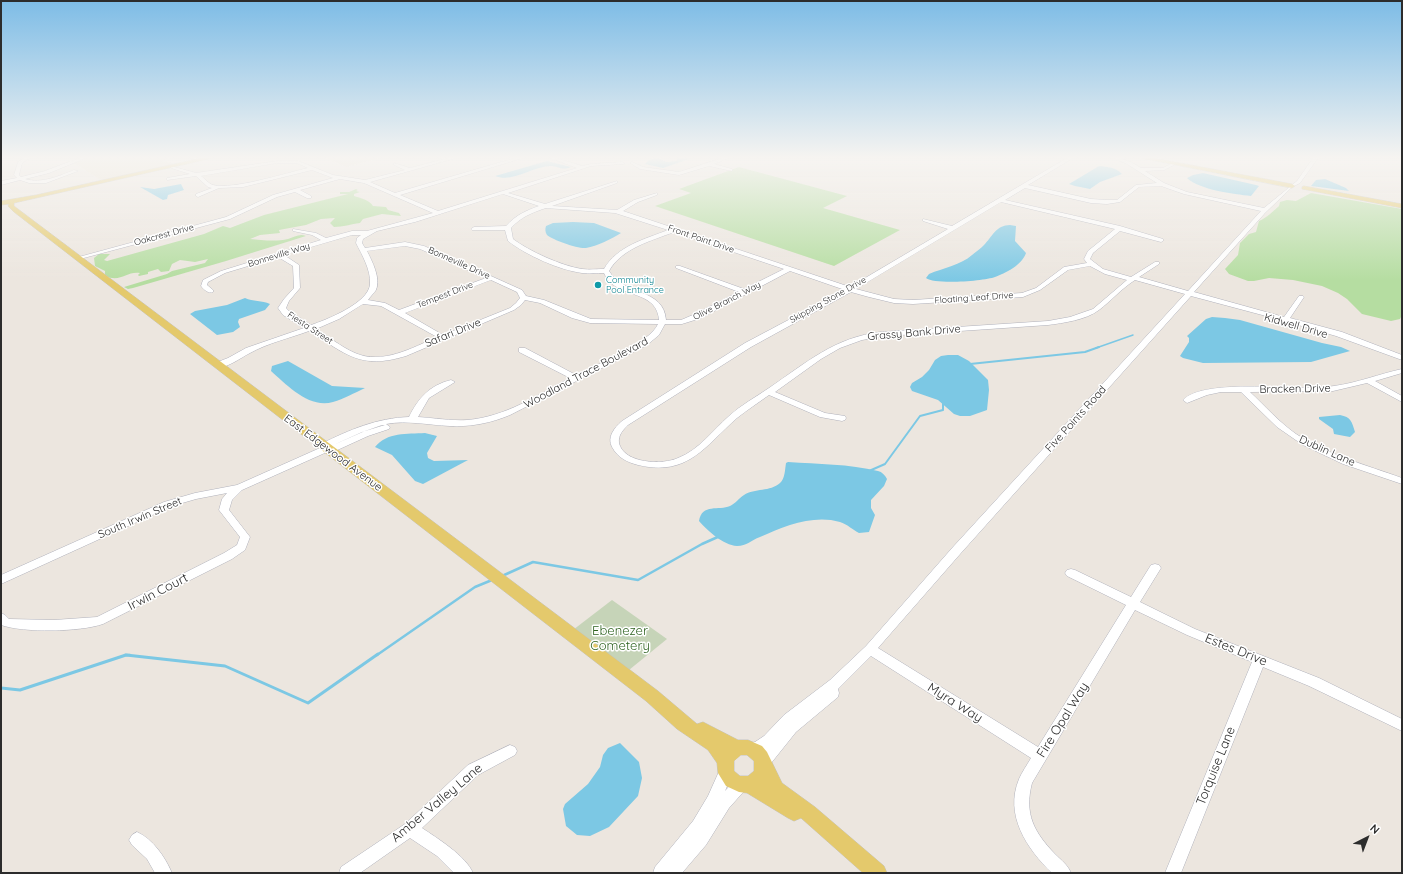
<!DOCTYPE html>
<html>
<head>
<meta charset="utf-8">
<style>
	body { margin:0 }
	#map { position:relative; width:1403px; height:874px; overflow:hidden; background:#ece6df; font-family:Quicksand,sans-serif }
	canvas { display:block }
	.frame { position:absolute; inset:0; border:2px solid #2c2c2c; pointer-events:none }
	.north { position:absolute; left:1347px; top:818px; width:40px; height:40px; -webkit-text-stroke:3px #fff; paint-order:stroke; rotate:42deg; font-size:11px; font-weight:700; line-height:16px; text-align:center; color:#2c2c2c }
	.north::after { content:''; display:block; margin:auto; width:14px; height:18px; background:#2c2c2c; clip-path:polygon(50% 0,100% 100%,50% 72%,0 100%) }
</style>
</head>
<body>
<div id="map">
<canvas width="1403" height="874"></canvas>
<div class="frame"></div>
<div class="north">N</div>
</div>
<script>
const ctx = document.querySelector('canvas').getContext('2d');
ctx.lineJoin = 'round';
function fillPath(path, color) { ctx.fillStyle = color; ctx.fill(path, 'evenodd'); }
function strokePath(path, color, width, dash) { ctx.strokeStyle = color; ctx.lineWidth = width; ctx.lineCap = dash ? 'butt' : 'round'; ctx.setLineDash(dash || []); ctx.stroke(path); }
function write(font, color, halo, rows, align = 'center') {
  ctx.font = font + ' Quicksand,sans-serif'; ctx.lineWidth = 3; ctx.setLineDash([]); ctx.textBaseline = 'middle'; ctx.strokeStyle = halo; ctx.fillStyle = color; for (const [text, x, y, turn = 0] of rows) {
    ctx.save(); ctx.translate(x, y); ctx.rotate((+turn || 0) * Math.PI / 180); ctx.textAlign = isNaN(turn) ? turn : align; if (halo) ctx.strokeText(text, 0, 0); ctx.fillText(text, 0, 0); ctx.restore();
  }
}
const education = new Path2D(`
	M87 158H169L162 161 180 165 104 182 74 163Z
	M326 158H380L346 167Z`);
const green = new Path2D(`
	M739 167 847 196 823 208 900 230 834 266 655 206 691 193 679 189Z
	M356 189 358 190 356 191 360 192 354 194V196C360 198 370 200 373 206L386 207 388 210 399 213 401 216 382 214 363 219 360 223C351 224 343 227 334 227L330 223 335 218 321 219 306 225 279 230 280 233 260 235 250 239C262 240 275 242 288 239 294 237 300 233 306 236L226 261 133 288 128 289 124 287 167 274 172 271 205 263 208 259 195 262 180 260 172 264 169 271 161 272 158 269 148 272V274L139 276 138 275 140 273C126 271 121 283 105 276V271L95 266 94 258 99 254H110L104 260 107 261 204 234 223 226 230 228 264 215 348 194H340V192H349Z
	M1311 193 1402 209V315L1400 319 1391 321 1362 314 1347 299 1338 293 1322 286 1293 280 1269 278 1254 281H1248L1229 274 1225 269 1238 255 1240 243 1249 234 1256 232 1259 221C1268 217 1272 212 1279 206L1280 202 1287 200 1296 201Z`);
const cemetery = new Path2D(`
	M612 600 667 639 629 670 569 633Z`);
const water = new Path2D(`
	M655 158H659L666 162 677 161V158H692L663 168 645 164 649 160Z
	M547 161 571 167C562 171 558 166 550 166 531 167 513 183 495 176Z
	M1099 166C1108 167 1116 167 1122 174L1100 182 1090 189 1075 186 1069 184Z
	M1203 173 1256 185 1259 186 1251 196C1233 194 1200 190 1187 178L1193 175Z
	M1325 179 1346 188 1349 191 1311 186 1316 180Z
	M181 184 184 190 168 195 167 199 163 200 140 187 154 189Z
	M573 222 594 223 621 233C612 239 597 246 586 248 578 249 553 240 547 235 545 232 545 229 546 226L553 223Z
	M1010 225 1016 226 1015 241 1026 253C1022 265 1006 273 995 277 984 281 935 285 926 278L929 274C943 268 961 265 972 255 976 252 981 248 984 245 992 237 996 225 1010 225Z
	M245 298C253 302 262 300 270 304L265 310 239 319 238 322 240 327 233 332 217 335 190 314 195 311 227 305Z
	M1212 317 1225 318 1240 320 1322 343 1341 347 1350 351 1311 362 1203 363 1183 358 1180 356 1189 342V338L1187 336 1206 319Z
	M948 355H958L969 361 988 380 989 390 987 410 970 416H960L954 414 938 400 912 391 910 387 912 383 922 377 929 370 935 360 941 356Z
	M288 361 332 386 365 388C354 393 344 399 333 402 309 409 287 385 271 371L272 366Z
	M1340 415C1351 417 1352 422 1355 432L1350 437 1334 434 1333 429 1319 419V417Z
	M425 433 437 436 427 453 428 458 434 461 468 460 423 484 415 481 392 455 375 447C387 432 407 434 425 433Z
	M788 462C818 464 849 464 878 471 882 472 885 475 887 479L884 486 871 500V508L875 515 869 532 859 533C853 530 847 524 840 522 814 514 784 526 760 537 751 540 747 546 737 546 723 545 708 531 699 521 702 503 719 511 730 506 735 504 739 498 744 495 755 488 770 492 780 483 785 479 785 469 786 463Z
	M620 743 639 762 642 778 638 796 609 827 590 836 577 835 566 826 563 809 565 804 588 784 600 767 603 755 608 748Z`);
const streamFar3 = new Path2D(`
	M1096 348 1133 335`);
const streamFar2 = new Path2D(`
	M970 364 1085 352 1099 347
	M869 471 885 464 920 416 943 410V401`);
const streamFar1 = new Path2D(`
	M502 576 533 562 638 580 702 544 720 536
	M125 655H130
	M377 655 475 587 492 580`);
const stream = new Path2D(`
	M1 688 20 690 126 655 225 666 308 703 378 654`);
const minor = new Path2D(`
	M24 158H30L22 163 19 175 21 177 45 171 79 158H86L49 173 25 179C42 184 59 176 74 170L78 171 46 183H29L20 180 1 185V181L17 178 14 175 18 162Z
	M448 158H456L370 182 395 193 515 158H523L400 195 438 211 577 168 550 158H557L582 166 591 164 622 162 624 163V164L591 166 508 193 545 204 617 181V183L552 206 617 210 634 200 657 193V195L638 202 623 211 850 287 948 229 923 221V219L952 226 1067 158H1073L1028 185 1091 199 1107 200H1117L1136 185 1157 183 1127 164 1113 158H1120L1131 162 1141 168H1163L1172 163H1174V165L1164 170 1145 171 1164 183 1187 192 1264 208 1297 181 1313 158H1318L1300 183 1292 187 1265 213 1194 292 1284 317 1299 296H1303L1304 297 1290 318 1342 332 1402 355V360L1336 336 1288 322 1284 324H1281V320L1191 296 961 553 878 648 1038 747 1126 605 1067 576 1065 573 1067 570 1071 569 1075 570 1131 597 1151 565 1155 564 1159 565 1161 568 1140 602 1195 629 1319 678 1402 719V731L1309 686 1263 667 1181 873H1165L1252 662 1187 635 1135 610 1032 783C1024 814 1034 832 1055 854 1061 860 1068 865 1071 873H1052C1027 849 1004 815 1019 779 1022 772 1027 765 1031 758L871 656 838 689 839 693 838 697 796 732 768 767 763 768 758 767 756 762 763 751 750 755 745 753 743 749 745 745 755 742 764 736 784 715 830 680 866 646 953 547 1185 294 1135 280C1121 289 1111 301 1099 310 1086 320 1063 323 1048 325L886 336 862 340 840 348 821 359 775 392 825 413 845 416 846 418 845 420 842 421 820 417 769 395C758 403 747 410 737 418 705 446 688 477 638 465 627 462 618 458 612 447 607 437 614 428 622 421L745 343 845 290 790 271 701 318 682 324H665L659 335 647 345 510 415C491 423 471 427 450 426 428 425 408 420 386 424L390 427 389 429 368 436 333 452H327L242 490 232 500 229 510 250 537 245 550 232 559 103 624C80 632 24 633 1 625V613L5 615 9 619 54 620 97 617 224 553 237 545 240 537 219 510 222 499 227 493 196 499 172 506 1 584V575L164 502 195 493 237 485 320 448 319 446 321 444C349 430 377 418 409 417 418 398 430 385 451 380L455 382 429 398 418 417C434 418 451 421 467 420 505 417 538 395 570 378L519 352V348H525L576 375C596 365 650 343 658 324L590 323 572 318 540 303 525 300 521 305 514 310 406 356C360 370 346 354 309 331 290 338 268 343 250 353 240 358 227 369 215 367L214 365 215 363 228 358 246 348 304 328 283 315 278 308 284 299 294 288 293 266 278 257 225 273 208 282 207 285 213 290V292C209 294 204 290 201 286L203 280 221 271 321 240 312 235 293 231V229L316 233 326 238 352 231H367L433 213 364 183 340 179 300 190 311 196V198H307L295 192 277 197 230 219 80 259 75 258 226 217 273 195 333 178 312 170 243 187 219 188 198 197 196 196V194L212 188 208 187 196 176 167 180V178L190 174 171 168V166L196 173 277 161H298L333 175 365 180 405 170 394 165V163L410 168ZM277 163H297L308 168C286 173 233 190 213 185 209 184 204 178 201 176ZM1161 186 1184 194 1261 211 1188 291 1139 277 1159 264V262H1155L1131 277 1103 269 1090 259 1093 253 1120 231 1161 242 1163 241V239L1120 226 1005 200 1025 188 1091 203 1107 204 1120 202 1139 187ZM503 194 539 206C525 211 516 215 506 226L474 227 471 229 472 230H505L508 241C526 255 559 270 582 273 589 274 597 273 604 273 606 277 608 281 611 283 627 297 657 293 659 320L591 319 544 300 526 296 522 290 424 246 405 242 365 248 362 243 363 239 377 231 415 222ZM1001 202 1115 229 1088 251 1084 259 1087 263 1064 267 1036 288 1022 293 913 300 894 299 856 289ZM546 208 615 213 668 230C645 239 617 246 604 269 597 269 589 270 582 269 562 266 529 251 513 239L511 228C521 217 531 213 546 208ZM674 232 784 269 744 289 680 266H676V268L739 292 695 314 681 320H666C664 288 624 296 609 271 622 248 651 241 674 232ZM352 235H361L357 238 356 243C362 255 371 270 370 284 369 303 326 320 311 325L289 311 286 308 289 301 300 288 299 265 284 255ZM405 246 420 249 486 278 399 310 385 303 368 300C370 297 374 293 376 290 381 278 372 261 367 251ZM1090 266 1105 274 1127 280 1093 309 1070 317 1048 321 881 332C835 337 806 363 769 388 756 397 741 405 729 416 713 430 699 450 678 458 663 465 624 464 619 443 618 435 623 430 628 425L751 347 851 292 869 297 894 303 913 304 1023 297 1040 290 1068 270ZM491 280 517 292 520 298 516 303 510 308 443 335 405 313ZM363 304 381 306 437 337C412 348 382 365 355 353 341 347 328 336 316 329L339 319ZM382 425H385L362 432 331 446 365 431Z
	M722 158H729L714 164 732 169V171L709 166 679 175 640 169 630 163 632 162 643 167 679 172Z
	M1402 369V373L1375 381 1402 396V402L1367 383 1333 391 1250 392C1265 406 1279 422 1296 434 1328 455 1366 465 1402 478V484L1343 464 1303 445 1277 427 1241 392H1221L1207 395 1187 403 1183 400C1205 377 1301 392 1334 386 1357 383 1379 374 1402 369Z
	M510 745 515 747 517 751 515 755 478 775 422 828C437 838 466 856 473 873H454L437 856 410 838 360 873H339L341 867 405 824 468 765Z
	M726 765 731 767 733 772 725 791 736 779 741 777 746 779 748 784 746 789 729 808 706 845 682 873H653L655 867 693 821 708 796 721 767Z
	M137 832C153 839 165 857 172 873H155L147 859 132 845 129 840 132 835Z`);
const major = new Path2D(`
	M201 158H213L14 203V206L658 691 697 724 703 722 738 740H748L762 746 767 752 782 783 815 807 884 866 887 873H863L801 818 794 821 788 818 747 793 739 792 726 786 718 773 717 763 708 750 677 729 646 701 14 212 8 206 9 204 1 205V201L36 195ZM741 755H747L754 761V771L748 776H740L734 771V761Z
	M1141 158H1154L1292 184 1295 186 1292 188Z
	M1304 186 1402 204V208L1302 189V187Z`);
const markers = [
	[598,285,4,"#0f9aa8"]
];
const farStreetnames = [
	["Oakcrest Drive",164,235,-15],
	["Front Point Drive",701,239,19],
	["Bonneville Way",279,255,-17],
	["Bonneville Drive",459,263,24],
	["Tempest Drive",445,295,-21],
	["Floating Leaf Drive",974,298,-4],
	["Skipping Stone Drive",828,300,-29],
	["Olive Branch Way",727,301,-27],
	["Fiesta Street",310,328,33]
];
const farCulturenames = [
	["Community",606,280],
	["Pool Entrance",606,290]
];
const streetNames = [
	["Kidwell Drive",1296,326,16],
	["Safari Drive",453,333,-22],
	["Grassy Bank Drive",914,333,-5],
	["Woodland Trace Boulevard",586,373,-28],
	["Bracken Drive",1295,389,-1],
	["Five Points Road",1076,419,-48],
	["Dublin Lane",1327,451,24],
	["East Edgewood Avenue",333,453,37],
	["South Irwin Street",140,518,-23]
];
const nearStreetnames = [
	["Irwin Court",158,592,-27],
	["Estes Drive",1236,650,22],
	["Myra Way",955,703,32],
	["Fire Opal Way",1063,720,-58],
	["Torquise Lane",1216,766,-68],
	["Amber Valley Lane",437,803,-40]
];
const nearParknames = [
	["Ebenezer",620,631],
	["Cometery",620,646]
];
fillPath(education, '#ece3d0');
fillPath(green, '#b5dda1');
fillPath(cemetery, '#c6d4b8');
fillPath(water, '#7cc8e4');
strokePath(streamFar3, '#7cc8e4', 1.5);
strokePath(streamFar2, '#7cc8e4', 2);
strokePath(streamFar1, '#7cc8e4', 2.5);
strokePath(stream, '#7cc8e4', 3);
strokePath(minor, '#b0b1bb', 1);
strokePath(major, '#c4c4c4', 1);
fillPath(minor, '#fff');
fillPath(major, '#e4c96c');
const sky = ctx.createLinearGradient(0, 0, 0, 281);
sky.addColorStop(0, '#7dbce6');
sky.addColorStop(0.56, '#f6f4f1');
sky.addColorStop(1, '#f6f4f100');
ctx.fillStyle = sky;
ctx.fillRect(0, 0, 1403, 281);
for (const [x, y, r, color] of markers) { const dot = new Path2D(); dot.arc(x, y, r, 0, 2 * Math.PI); ctx.fillStyle = color; ctx.fill(dot); strokePath(dot, '#fff', 1.5); }
write('9px', '#2c2c2c', '#fff', farStreetnames);
write('9px', '#0d838f', '#fff', farCulturenames, 'left');
write('11px', '#2c2c2c', '#fff', streetNames);
write('13px', '#2c2c2c', '#fff', nearStreetnames);
write('13px', '#2f6321', '#fff', nearParknames);
</script>
</body>
</html>
